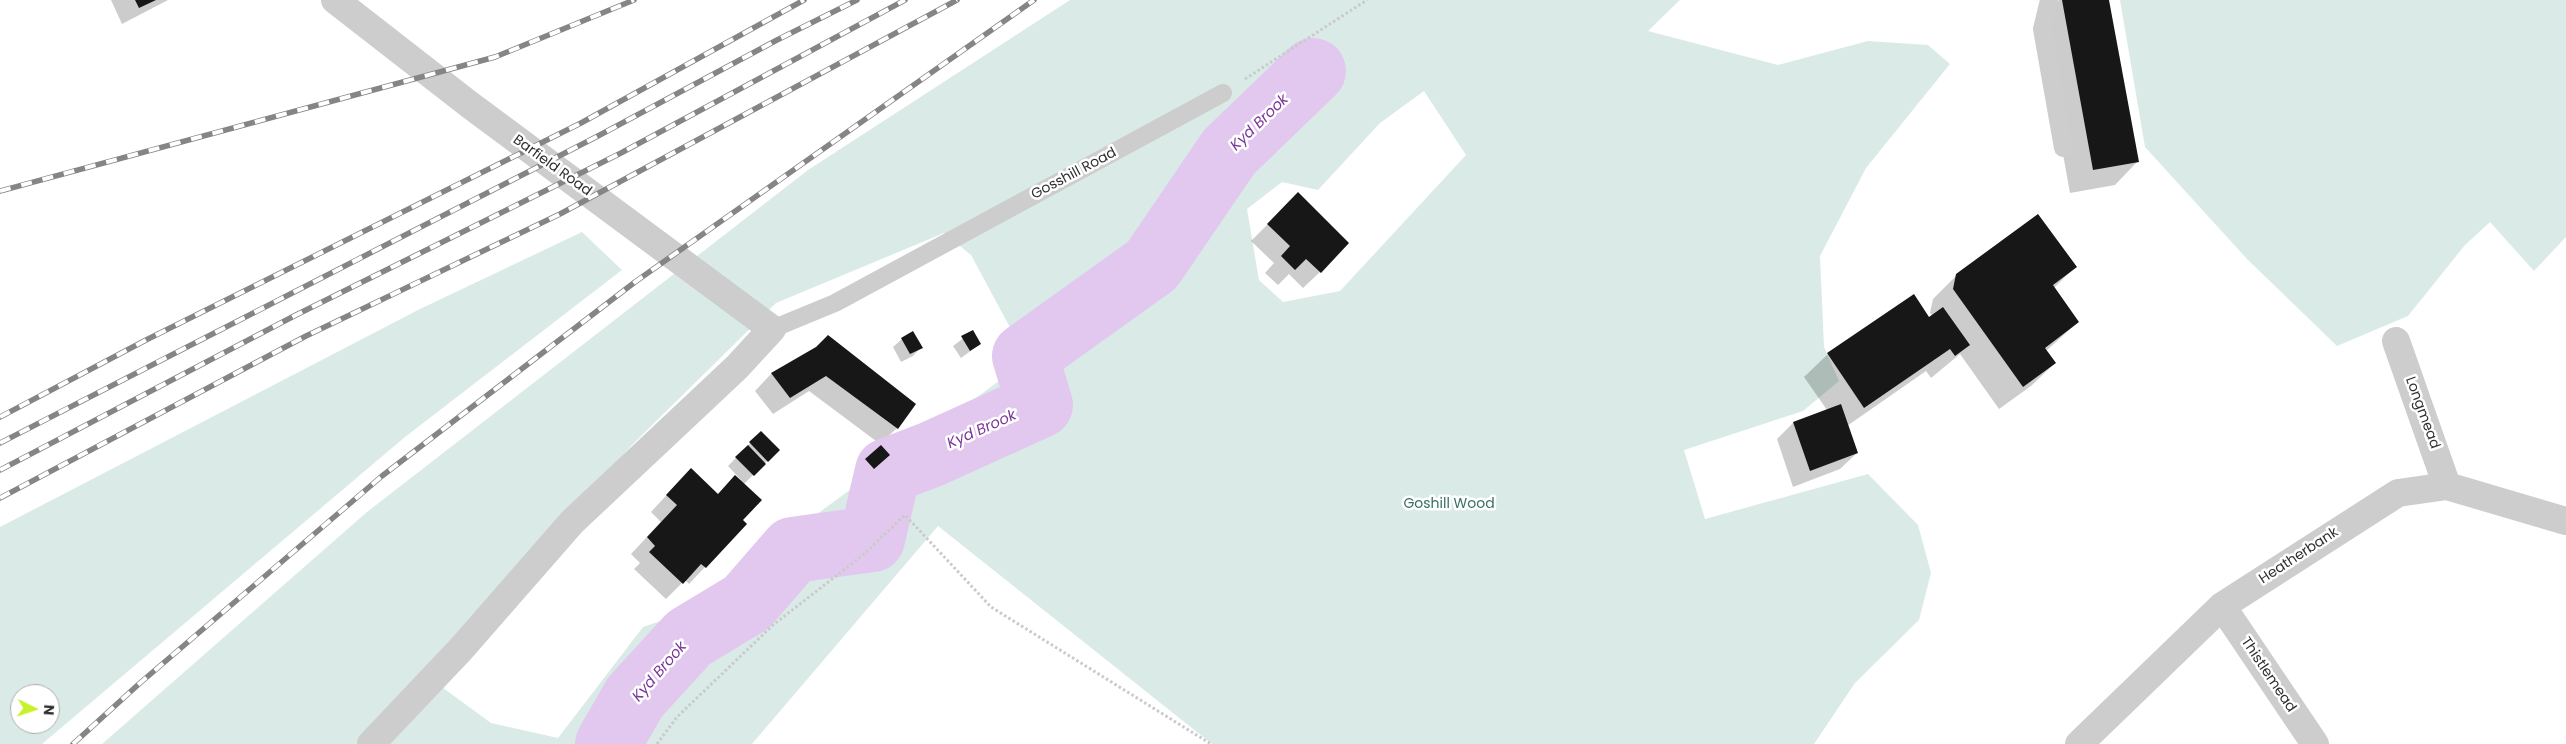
<!DOCTYPE html>
<html>
<head>
<meta charset="utf-8">
<style>
	body { margin:0 }
	#map { position:relative; width:2566px; height:744px; overflow:hidden; background:#fff; font-family:Poppins,sans-serif }
	canvas { display:block }
	.north { position:absolute; left:10px; top:684px; width:50px; height:50px; box-sizing:border-box; background:#fff; border:1px solid #acacac; border-radius:50%; rotate:94deg; font-size:14px; font-weight:700; line-height:20px; text-align:center; color:#303030 }
	.north::after { content:''; display:block; margin:auto; width:18px; height:22px; background:#c6f227; clip-path:polygon(50% 0,100% 100%,50% 72%,0 100%) }
</style>
</head>
<body>
<div id="map">
<canvas width="2566" height="744"></canvas>
<div class="north">N</div>
</div>
<script>
const ctx = document.querySelector('canvas').getContext('2d');
ctx.lineJoin = 'round';
function fillPath(path, color) { ctx.fillStyle = color; ctx.fill(path, 'evenodd'); }
function strokePath(path, color, width, dash) { ctx.strokeStyle = color; ctx.lineWidth = width; ctx.lineCap = dash ? 'butt' : 'round'; ctx.setLineDash(dash || []); ctx.stroke(path); }
function write(font, color, halo, rows, align = 'center') {
  ctx.font = font + ' Poppins,sans-serif'; ctx.lineWidth = 5; ctx.setLineDash([]); ctx.textBaseline = 'middle'; ctx.strokeStyle = halo; ctx.fillStyle = color; for (const [text, x, y, turn = 0] of rows) {
    ctx.save(); ctx.translate(x, y); ctx.rotate((+turn || 0) * Math.PI / 180); ctx.textAlign = isNaN(turn) ? turn : align; if (halo) ctx.strokeText(text, 0, 0); ctx.fillText(text, 0, 0); ctx.restore();
  }
}
const green = new Path2D(`
	M1070 0H1680L1648 31 1778 65 1868 41 1928 45 1950 64 1866 168 1820 256 1824 347 1839 381 1803 411 1684 450 1705 519 1868 474 1918 525 1931 573 1919 620 1855 683 1814 744H1212L938 526 752 744H102L367 512 808 170ZM1424 91 1466 155 1340 291 1283 302 1259 280 1247 209 1282 182 1318 190 1380 123ZM944 233 971 255 1020 346 1010 373 817 514 796 526 711 604 643 627 558 738 491 723 424 674 633 444 776 303Z
	M2120 0H2566V237L2534 271 2490 222 2465 245 2408 316 2337 346 2247 259 2145 147Z
	M582 232 622 270 405 437 42 744H0V527L420 309ZM20 694H50V724H20Z`);
const shadow = new Path2D(`
	M111 0H168L122 24Z
	M2059 0H2108L2138 161 2115 185 2070 193 2039 21Z
	M1298 194 1320 272 1303 288 1289 274 1278 285 1265 273 1274 263 1251 241Z
	M2075 267 2054 288 2078 322 2046 351 2055 363 2031 386 1999 409 1960 354 1931 378 1926 371 1847 426 1857 453 1840 469 1793 487 1777 439 1793 423 1827 410 1804 377 1828 354 1913 296 1929 319 1933 316 1930 313 1933 299 1957 275Z
	M973 331 980 344 961 358 953 346Z
	M902 339 921 347 913 356 901 362 893 347Z
	M815 349 897 428 880 444 809 391 773 414 755 391 771 374Z
	M761 432 778 450 743 485 741 521 705 567 689 584 685 580 666 599 634 569 640 563 631 554 661 522 651 512 674 487 717 495 740 481 741 480 728 466Z
	M866 460 880 463 865 476 858 468Z`);
const river = new Path2D(`
	M608 744 635 697 689 638 747 603 793 550 872 539 888 471 932 454 1040 405 1025 356 1152 265 1229 152 1313 71`);
const building = new Path2D(`
	M135 0H156L139 8Z
	M2062 0H2109L2139 162 2093 170Z
	M1298 192 1349 243 1321 273 1306 259 1295 270 1281 256 1290 246 1267 224Z
	M2038 214 2077 267 2053 285 2079 322 2045 348 2056 363 2023 387 1953 289 1956 274Z
	M1914 294 1929 317 1943 307 1970 345 1955 356 1950 349 1864 408 1827 353Z
	M973 330 981 344 970 351 961 336Z
	M913 331 923 348 910 354 901 338Z
	M828 335 916 404 898 429 826 376 790 398 771 373 816 347Z
	M1841 404 1858 453 1810 471 1793 422Z
	M761 431 780 450 768 462 749 442Z
	M748 445 766 464 754 476 735 457Z
	M881 445 890 455 874 469 865 459Z
	M691 468 718 494 735 475 762 500 743 520 747 524 706 568 701 564 683 584 649 552 655 546 647 537 677 505 666 495Z`);
const path = new Path2D(`
	M1245 79 1367 0
	M657 744 677 717 773 625 863 555 905 515 991 607 1211 744`);
const lane = new Path2D(`
	M2049 0 2042 29 2063 148
	M772 329 835 303 1223 93`);
const street = new Path2D(`
	M335 0 470 105 772 329 737 367 572 522 461 649 371 744
	M2396 341 2447 486
	M2222 606 2315 744
	M2079 744 2222 606 2398 493 2447 486 2566 521`);
const rail = new Path2D(`
	M0 191 495 57 634 0
	M0 417 146 340 581 123 804 0
	M0 443 598 136 777 40 857 0
	M0 470 296 315 621 153 905 0
	M0 498 306 336 560 214 957 0
	M73 744 140 683 382 476 635 282 1034 0`);
const streetNames = [
	["Barfield Road",552,166,36],
	["Gosshill Road",1074,174,-28],
	["Longmead",2422,413,70],
	["Heatherbank",2299,556,-33],
	["Thistlemead",2268,675,56]
];
const parkNames = [
	["Goshill Wood",1449,504]
];
const waterNames = [
	["Kyd Brook",1260,123,-44],
	["Kyd Brook",982,430,-24],
	["Kyd Brook",660,672,-49]
];
fillPath(green, '#daebe7');
fillPath(shadow, '#0003');
strokePath(river, '#e2c8ef', 66);
fillPath(building, '#171717');
strokePath(path, '#cacaca', 3, [2.5, 2.5]);
strokePath(lane, '#cdcdcd', 18);
strokePath(street, '#cdcdcd', 28);
strokePath(rail, '#858585', 5.5);
strokePath(rail, '#fff', 4, [11]);
write('14px', '#303030', '#fff', streetNames);
write('14px', '#396f66', '#fff', parkNames);
write('italic 15px', '#793799', '#fff', waterNames);
</script>
</body>
</html>
